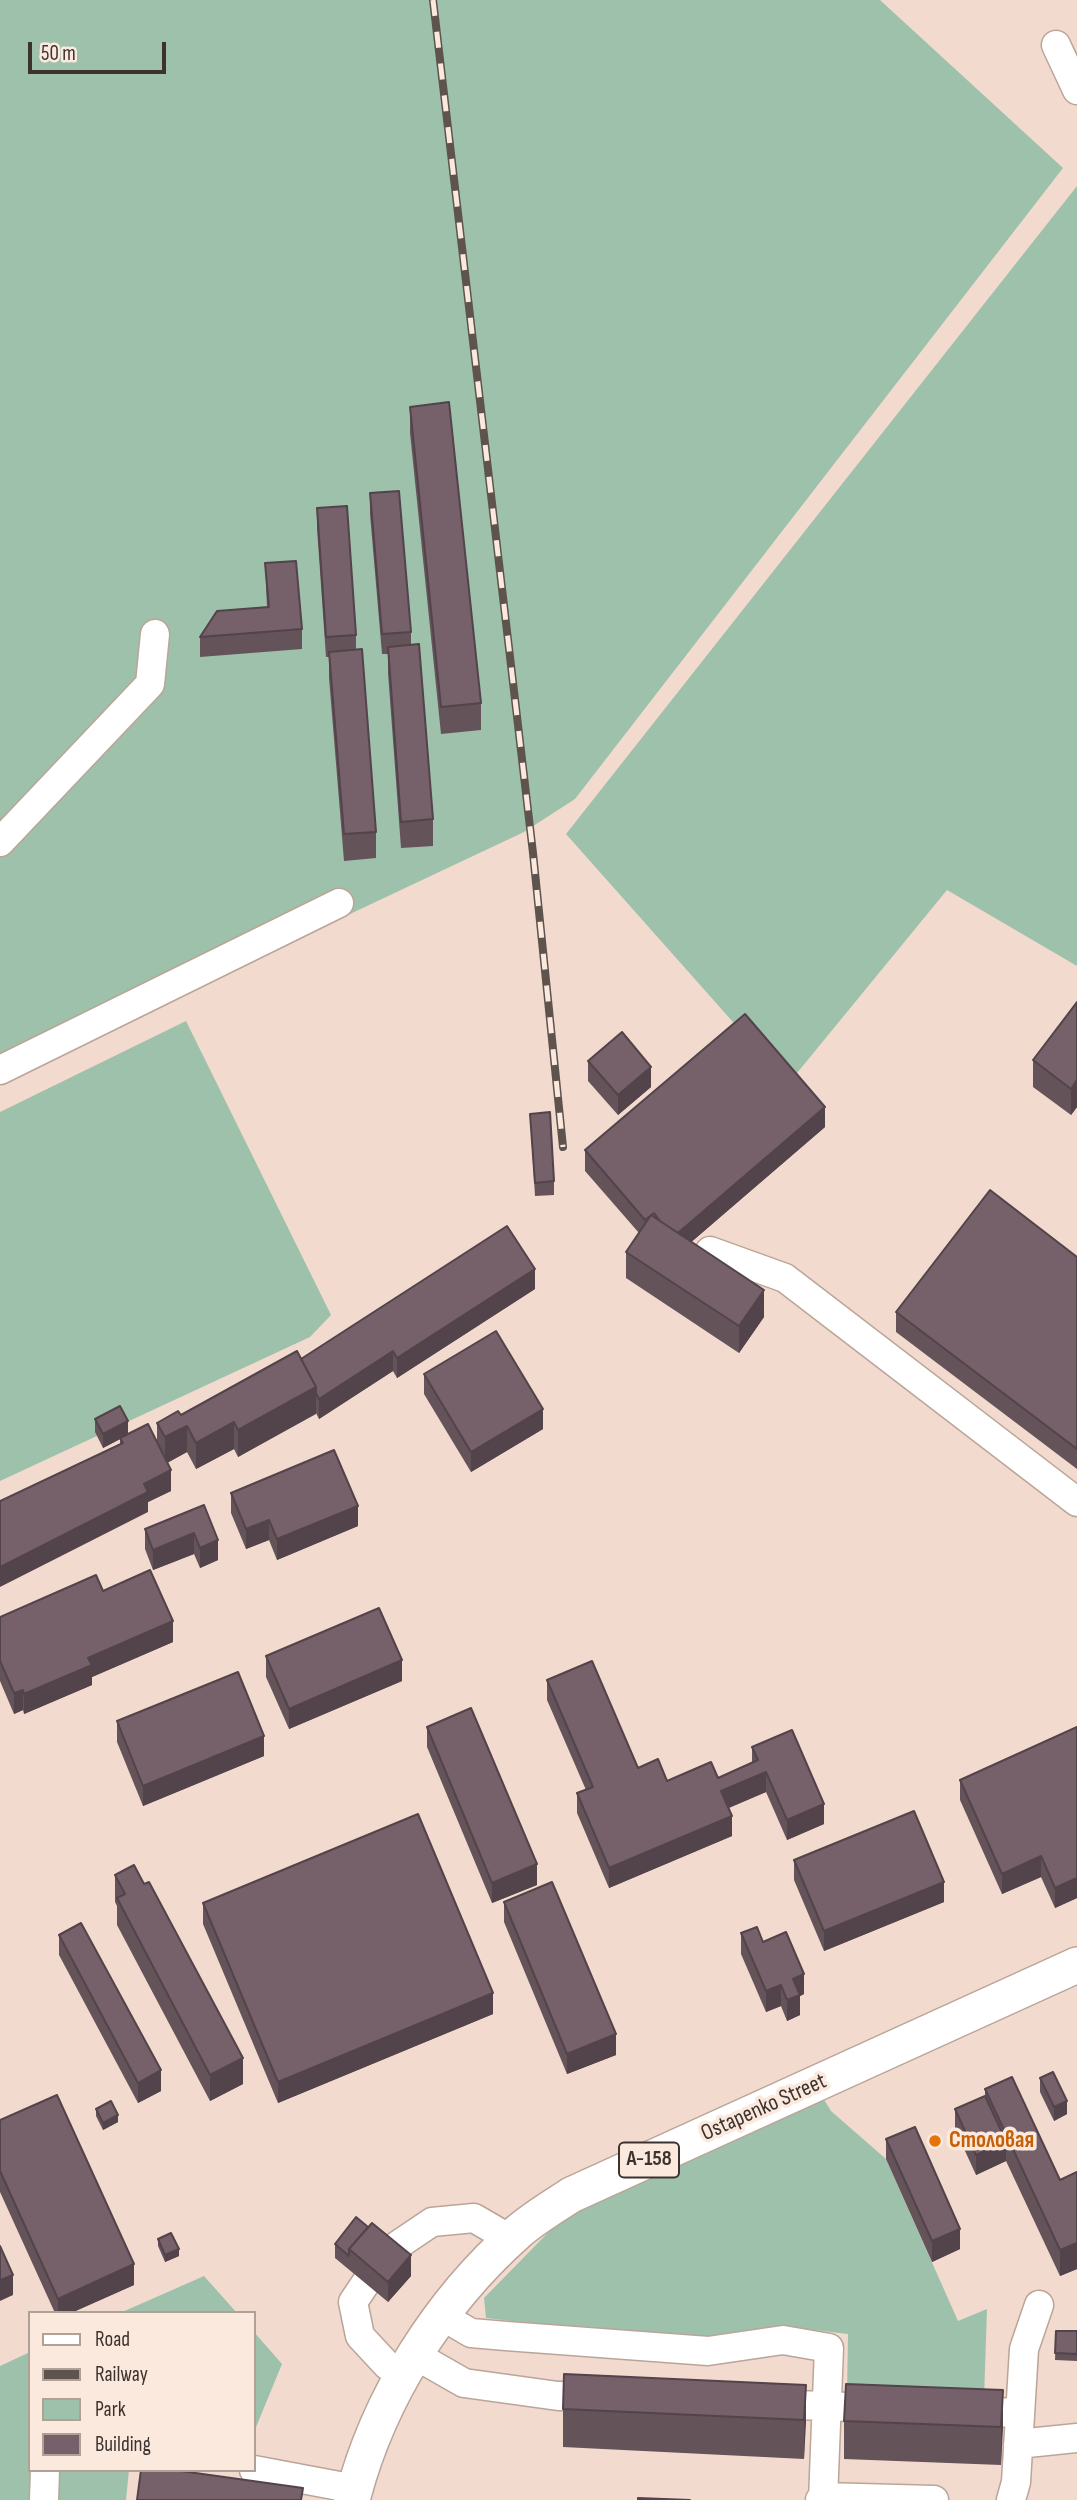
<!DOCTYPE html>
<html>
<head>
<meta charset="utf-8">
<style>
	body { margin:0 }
	#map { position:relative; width:1077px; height:2500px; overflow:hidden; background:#f2dbce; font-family:"Sofia Sans Condensed",sans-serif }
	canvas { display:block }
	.legend { position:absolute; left:28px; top:2311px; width:228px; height:161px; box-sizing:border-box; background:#fce9de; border:2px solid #afa098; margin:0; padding:9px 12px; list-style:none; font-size:21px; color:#3c332e }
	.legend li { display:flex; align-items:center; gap:14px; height:35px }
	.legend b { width:35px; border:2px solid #afa098 }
	.scale { position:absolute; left:28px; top:42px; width:138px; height:32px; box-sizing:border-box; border:4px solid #3c332e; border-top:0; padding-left:9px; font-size:21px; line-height:24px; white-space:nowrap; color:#3c332e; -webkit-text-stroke:5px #fce9de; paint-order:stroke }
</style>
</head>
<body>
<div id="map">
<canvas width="1077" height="2500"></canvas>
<ul class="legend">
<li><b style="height:9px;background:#fff"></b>Road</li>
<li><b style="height:9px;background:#5f534d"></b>Railway</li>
<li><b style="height:19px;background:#9ec1ab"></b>Park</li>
<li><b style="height:19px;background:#766069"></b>Building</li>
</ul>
<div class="scale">50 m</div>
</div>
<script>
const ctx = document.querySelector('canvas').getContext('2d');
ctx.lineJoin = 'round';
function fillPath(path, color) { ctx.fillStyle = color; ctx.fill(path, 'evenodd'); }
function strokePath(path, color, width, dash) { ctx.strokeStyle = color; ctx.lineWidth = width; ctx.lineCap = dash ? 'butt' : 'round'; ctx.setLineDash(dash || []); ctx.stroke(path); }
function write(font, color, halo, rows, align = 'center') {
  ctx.font = font + ' "Sofia Sans Condensed",sans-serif'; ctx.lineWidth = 7; ctx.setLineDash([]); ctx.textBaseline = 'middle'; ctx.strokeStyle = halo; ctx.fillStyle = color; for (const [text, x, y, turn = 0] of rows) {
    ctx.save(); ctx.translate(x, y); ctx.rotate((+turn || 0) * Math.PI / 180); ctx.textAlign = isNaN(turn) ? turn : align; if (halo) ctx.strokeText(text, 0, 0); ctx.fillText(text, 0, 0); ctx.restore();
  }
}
const green = new Path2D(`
	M0 0H880L1063 168 575 799 524 832 0 1079Z
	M1077 186V966L947 890 788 1084 566 834Z
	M186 1021 331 1315 310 1337 0 1481V1112Z
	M820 2093 831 2111 886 2159 958 2321 987 2309 984 2399 847 2394 848 2334 788 2327 709 2344 486 2318 484 2298 580 2200Z
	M204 2276 237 2313H120Z
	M254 2332 282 2364 254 2432Z
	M30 2352V2470H129L126 2500H0V2366Z`);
const minor = new Path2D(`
	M1056 45 1077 90
	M0 842 150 684 155 634
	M0 1070 339 903
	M710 1251 785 1278 1077 1502
	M442 2316 471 2333 506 2336 708 2351 783 2340 829 2348 823 2500
	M415 2355 464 2383 558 2396 601 2397
	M402 2376 387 2365 360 2336 353 2302 386 2253 432 2222 474 2218 510 2239
	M768 2404 881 2408
	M964 2411 1020 2413
	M1018 2444 1077 2438
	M254 2470 355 2489
	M44 2500 45 2470
	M820 2500 823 2497 934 2500
	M1011 2500 1016 2482 1024 2349 1039 2305`);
const major = new Path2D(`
	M352 2500C378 2398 439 2302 518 2232 534 2218 553 2207 571 2195L1077 1965`);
const rail = new Path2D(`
	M433 0 533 853 563 1147`);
const wall = new Path2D(`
	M410 407 481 703V730L441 734 410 433Z
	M370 493 411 632V645L433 819V846L401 848 388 673V654H382L370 514Z
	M317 508 356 635V650L376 832V858L344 861 329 678V657H326L317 528Z
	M265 563 302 629V649L200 657V637L267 607Z
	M1077 1002V1107L1071 1115 1033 1087V1060Z
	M588 1061 651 1087 618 1115 588 1081Z
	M530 1114 554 1181V1195L535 1196Z
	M825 1127 691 1242 764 1317 739 1353 626 1278V1252L639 1233 585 1171V1150Z
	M1077 1257V1469L896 1332V1312Z
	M535 1289 397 1378 393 1371 319 1419 316 1413 238 1457 234 1449 196 1469 187 1452 167 1463 171 1491 148 1502V1512L120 1444V1439L103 1448 95 1432V1419L128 1434 157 1444V1423L181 1415 301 1359Z
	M424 1374 543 1429 471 1472 424 1394Z
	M231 1493 358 1526 277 1560 269 1540 246 1549 231 1513Z
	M204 1505 218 1560 200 1568 194 1554 153 1570 145 1549V1529Z
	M103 1591 173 1642 92 1677V1685L24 1714 23 1710 14 1714 0 1681V1617Z
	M266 1656 402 1681 289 1729 266 1677Z
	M547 1680 638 1768 667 1781 718 1778 752 1763V1747L824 1824 787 1840 766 1792 729 1808 732 1836 609 1888 577 1813V1793L586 1790 547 1700Z
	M117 1721 264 1756 143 1806 117 1742Z
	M427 1727 537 1885 492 1903 427 1747Z
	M1077 1727V1898L1055 1908 1041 1877 1002 1894 960 1800V1780Z
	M794 1860 944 1902 824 1951 794 1880Z
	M115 1875 243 2084 210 2101 117 1925V1906L115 1902Z
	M504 1902 616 2055 567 2074 504 1922Z
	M203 1903 493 2014 278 2103 203 1924Z
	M741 1933 763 1942 804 1994 800 1996V2015L787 2021 781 2006 766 2012 741 1954Z
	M59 1935 161 2091 138 2103 59 1955Z
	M1040 2078 1067 2114 1054 2121 1040 2092Z
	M985 2089 1060 2180 1077 2172V2269L1060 2276 1006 2161 976 2175 955 2129V2109L985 2096Z
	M96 2109 118 2122 103 2130 96 2116Z
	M0 2120 134 2285 71 2313H55L0 2192Z
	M886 2139 960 2249 932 2262 886 2159Z
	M158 2239 179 2256 165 2262 158 2246Z
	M335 2244 411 2276 388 2302 335 2258Z
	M1056 2331H1077V2361L1055 2360Z
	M806 2385 804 2459 563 2447V2409Z
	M1003 2390 1001 2465 844 2459V2421Z`);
const shadedWall = new Path2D(`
	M651 1067V1087L618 1115V1095Z
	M1077 1080V1107L1071 1115V1089Z
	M825 1107V1127L674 1257V1237Z
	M535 1269V1289L397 1378V1358Z
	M764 1290V1317L739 1353V1326Z
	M393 1351V1371L319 1419V1399Z
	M316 1387V1414L238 1457V1430Z
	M543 1409V1429L471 1472V1452Z
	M128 1421V1435L103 1448V1434Z
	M234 1422V1449L196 1469V1443Z
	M187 1426V1452L165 1464V1437Z
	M171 1470V1491L148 1502V1512L0 1587V1567L144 1484Z
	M358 1506V1526L277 1560V1539Z
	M269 1520V1540L246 1549V1529Z
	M194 1533V1554L153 1570V1550Z
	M218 1540V1560L200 1568V1548Z
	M173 1621V1642L92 1677V1685L24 1714V1694L88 1658Z
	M402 1660V1681L289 1729V1709Z
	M23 1690V1710L14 1714V1693Z
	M264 1736V1756L143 1806V1786Z
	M766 1772V1792L721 1811V1791Z
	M824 1804V1824L787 1840V1820Z
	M732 1816V1836L609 1888V1868Z
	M1041 1856V1877L1002 1894V1874Z
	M537 1864V1885L492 1903V1883Z
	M1077 1878V1898L1055 1908V1888Z
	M944 1882V1902L824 1951V1931Z
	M804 1974V1994L800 1996V2015L787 2021V2000L793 1979Z
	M781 1985V2006L766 2012V1991Z
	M493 1993V2014L278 2103V2082Z
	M616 2034V2055L567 2074V2054Z
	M243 2058V2084L210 2101V2075Z
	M161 2070V2091L138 2103V2083Z
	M1067 2101V2114L1054 2121V2107Z
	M118 2115V2122L103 2130V2123Z
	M1006 2141V2161L976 2175V2155Z
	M960 2229V2249L932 2262V2241Z
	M1077 2243V2269L1060 2276V2250Z
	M179 2249V2256L165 2262V2255Z
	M411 2255V2276L388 2302V2282Z
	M134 2264V2285L71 2313H58V2299Z
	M13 2275V2295L0 2301V2280Z
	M806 2385V2423L804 2459V2420Z
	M1003 2390V2429L1001 2465V2427Z`);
const building = new Path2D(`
	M449 402 481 703 441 707 410 407Z
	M399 491 411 632 382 634 370 493Z
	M347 506 356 635 326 637 317 508Z
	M296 561 302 629 200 637 217 611 269 607 265 563Z
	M419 644 433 819 401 822 388 647Z
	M362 649 376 832 344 834 329 652Z
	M1077 1002V1080L1071 1089 1033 1060Z
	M745 1014 825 1107 678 1233 660 1221 654 1213 645 1220 585 1150Z
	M622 1032 651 1067 618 1095 588 1061Z
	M550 1112 554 1181 535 1183 530 1114Z
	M990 1190 1077 1257V1449L896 1312Z
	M651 1215 764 1290 739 1326 626 1252Z
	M507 1226 535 1269 397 1358 393 1351 319 1399 316 1393V1387L301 1359Z
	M496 1331 543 1409 471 1452 424 1374Z
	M297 1351 316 1387 238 1430 234 1422 196 1443 187 1426 165 1437 157 1423 178 1411 181 1415Z
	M120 1406 128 1421 103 1434 95 1419Z
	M148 1424 171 1470 144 1484 148 1492 0 1567V1501L123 1443 120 1438Z
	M334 1450 358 1506 277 1539 269 1520 246 1529 231 1493Z
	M204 1505 218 1540 200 1548 194 1533 153 1550 145 1529Z
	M150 1570 173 1621 88 1658 92 1665 24 1694 23 1690 14 1693 0 1661V1617L96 1575 103 1591Z
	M379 1608 402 1660 289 1709 266 1656Z
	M592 1661 638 1768 658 1759 667 1781 711 1762 718 1778 758 1760 752 1747 792 1730 824 1804 787 1820 766 1772 721 1791 732 1816 609 1868 577 1793 593 1787 547 1680Z
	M238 1672 264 1736 143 1786 117 1721Z
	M471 1708 537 1864 492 1883 427 1727Z
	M1077 1727V1878L1055 1888 1041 1856 1002 1874 960 1780Z
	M914 1811 944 1882 824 1931 794 1860Z
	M418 1814 493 1993 278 2082 203 1903Z
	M134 1865 144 1884 149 1882 243 2058 210 2075 117 1898 125 1894 115 1875Z
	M552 1882 616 2034 567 2054 504 1902Z
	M81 1923 161 2070 138 2083 59 1935Z
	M757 1927 763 1942 786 1932 804 1974 793 1979 800 1995 787 2000 781 1985 766 1991 741 1933Z
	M1053 2072 1067 2101 1054 2107 1040 2078Z
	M1012 2077 1060 2180 1077 2172V2243L1060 2250 985 2089Z
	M57 2095 134 2264 58 2299 0 2171V2120Z
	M985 2096 1006 2141 976 2155 955 2109Z
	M111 2101 118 2115 103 2123 96 2109Z
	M915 2127 960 2229 932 2241 886 2139Z
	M356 2217 368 2227 349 2249V2256L335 2244Z
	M372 2223 411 2255 388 2282 349 2249Z
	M171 2233 179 2249 165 2255 158 2239Z
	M0 2246 13 2275 0 2280Z
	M1056 2331H1077V2354L1055 2353Z
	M564 2374 806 2385 804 2420 563 2409Z
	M846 2384 1003 2390 1001 2427 844 2421Z
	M141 2470H174L303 2488 301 2500H137Z
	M638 2498 690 2500H638Z`);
const markers = [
	[935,2141,7,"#e8710a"]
];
const shields = [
	[649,2160,60]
];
const shieldNames = [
	["А-158",649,2160]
];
const streetNames = [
	["Ostapenko Street",764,2108,-24]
];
const foodNames = [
	["Столовая",949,2141]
];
fillPath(green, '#9ec1ab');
strokePath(minor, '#baa598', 31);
strokePath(major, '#baa598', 38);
strokePath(minor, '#fff', 28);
strokePath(major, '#fff', 35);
strokePath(rail, '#5f534d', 8);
strokePath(rail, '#fce9de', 5, [16]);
fillPath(wall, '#65535a');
fillPath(shadedWall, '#53434a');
fillPath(building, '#766069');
strokePath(building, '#53434a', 2);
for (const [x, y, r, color] of markers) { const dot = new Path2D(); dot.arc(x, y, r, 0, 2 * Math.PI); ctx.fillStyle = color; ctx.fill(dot); strokePath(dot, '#fce9de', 2.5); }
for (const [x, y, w] of shields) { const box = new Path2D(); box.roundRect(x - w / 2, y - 17.5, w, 35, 5); ctx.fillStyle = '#fce9de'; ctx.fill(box); strokePath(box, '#3c332e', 2); }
write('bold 21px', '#3c332e', null, shieldNames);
write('23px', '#3c332e', '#fce9de', streetNames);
write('bold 23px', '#c56008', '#fce9de', foodNames, 'left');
</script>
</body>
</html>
